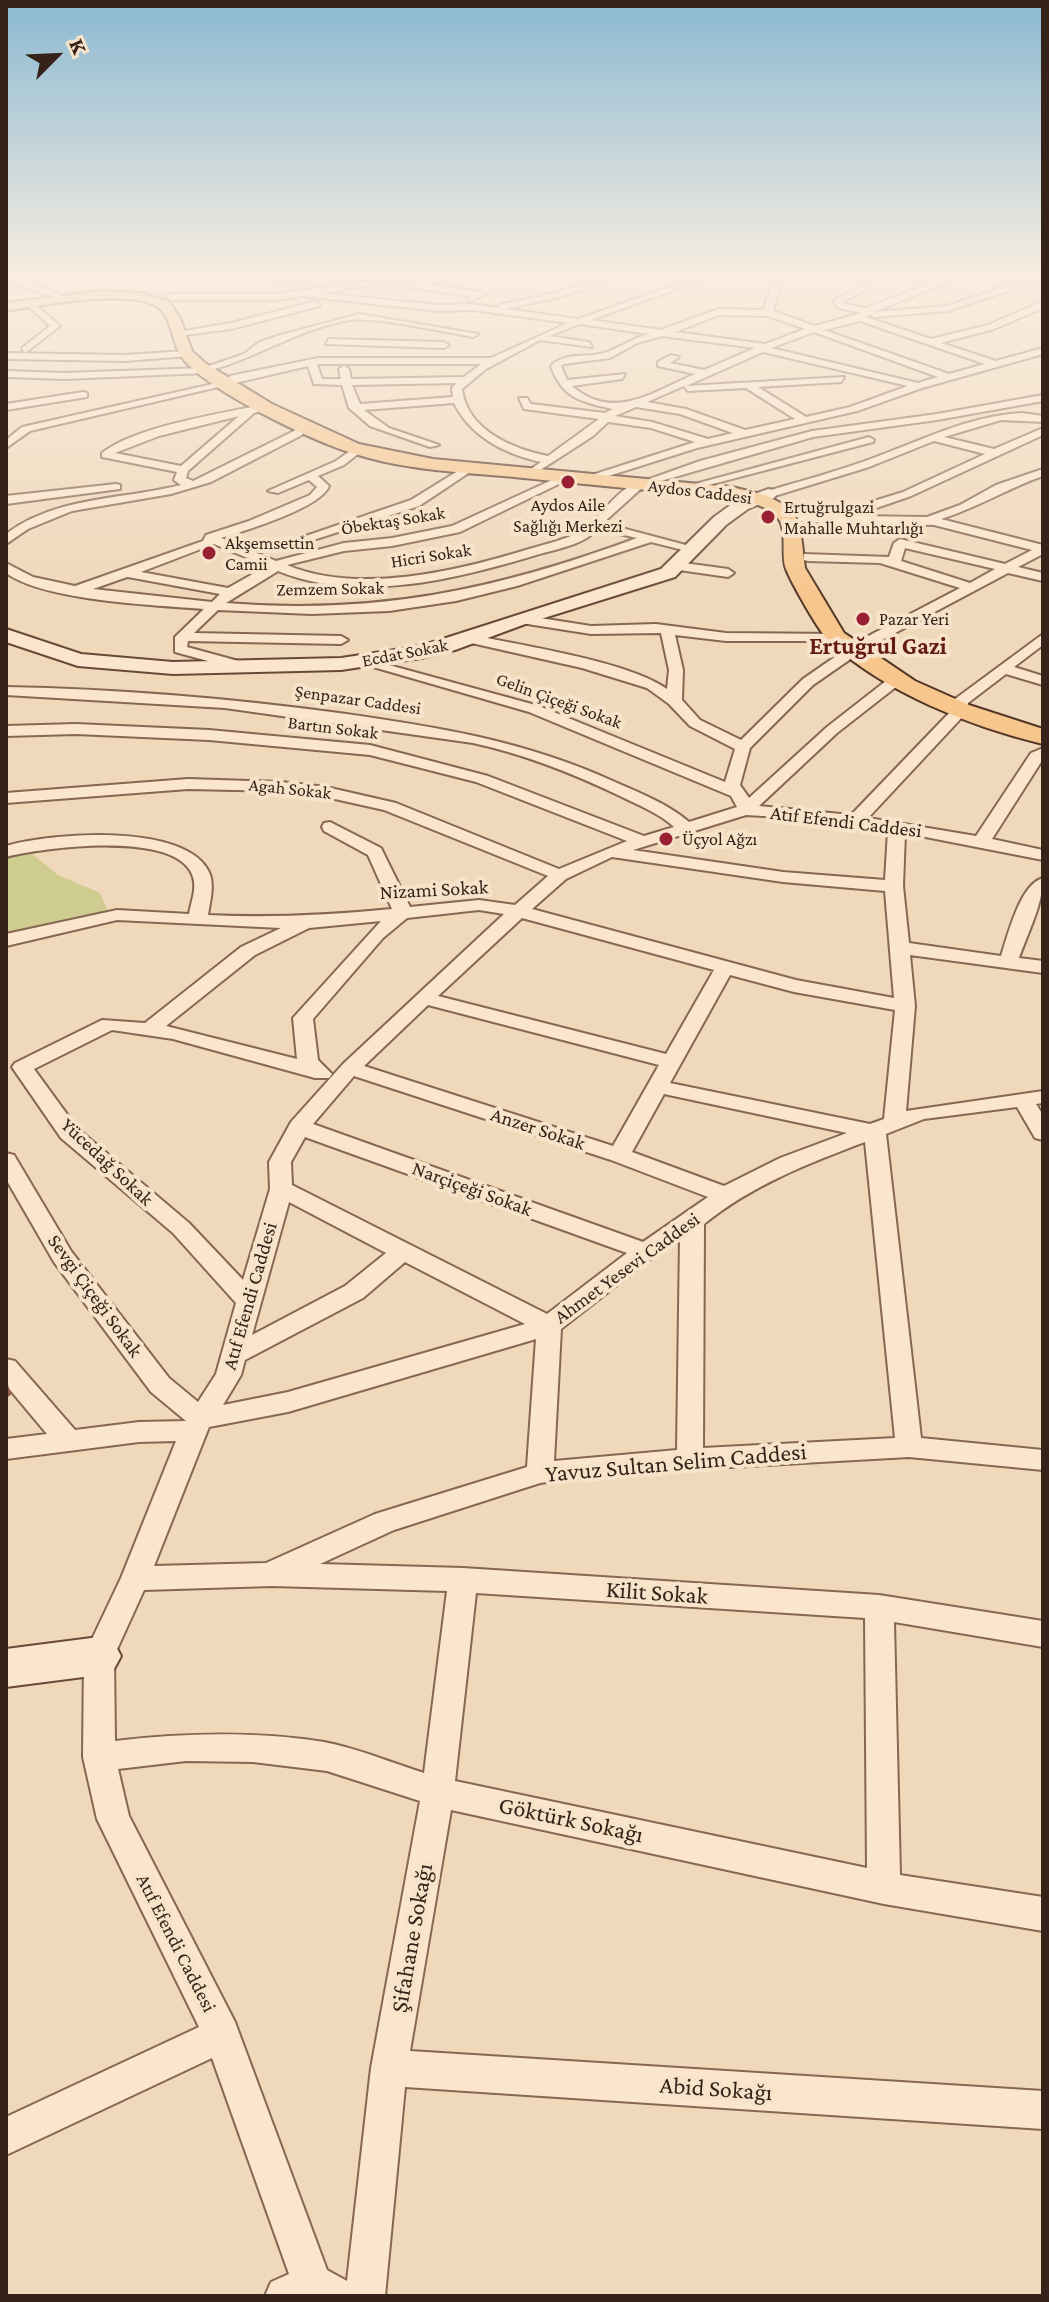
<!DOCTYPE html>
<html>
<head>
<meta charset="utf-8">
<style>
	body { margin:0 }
	#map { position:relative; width:1049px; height:2302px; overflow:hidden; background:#f0d8ba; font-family:"Crimson Pro",serif }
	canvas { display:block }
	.frame { position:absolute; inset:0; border:8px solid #352319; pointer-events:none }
	.north { position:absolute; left:16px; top:16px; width:80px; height:80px; -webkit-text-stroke:6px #f7e3c9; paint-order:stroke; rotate:66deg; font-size:22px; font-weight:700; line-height:32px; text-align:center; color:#352319 }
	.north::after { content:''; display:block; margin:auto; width:28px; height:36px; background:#352319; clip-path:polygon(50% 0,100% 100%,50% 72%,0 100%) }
</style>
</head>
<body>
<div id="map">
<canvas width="1049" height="2302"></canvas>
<div class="frame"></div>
<div class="north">K</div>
</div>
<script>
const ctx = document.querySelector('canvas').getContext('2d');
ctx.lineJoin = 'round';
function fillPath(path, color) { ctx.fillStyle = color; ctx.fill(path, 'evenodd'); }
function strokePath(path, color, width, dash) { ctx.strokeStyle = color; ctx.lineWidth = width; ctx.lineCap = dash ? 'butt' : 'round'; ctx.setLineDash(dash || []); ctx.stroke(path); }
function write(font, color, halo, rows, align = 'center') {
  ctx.font = font + ' "Crimson Pro",serif'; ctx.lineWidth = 8; ctx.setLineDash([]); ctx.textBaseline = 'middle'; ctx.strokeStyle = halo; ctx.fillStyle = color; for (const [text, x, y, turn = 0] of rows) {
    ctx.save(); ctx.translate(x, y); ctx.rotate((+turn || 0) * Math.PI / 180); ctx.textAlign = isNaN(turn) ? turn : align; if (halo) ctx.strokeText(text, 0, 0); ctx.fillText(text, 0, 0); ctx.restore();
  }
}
const green = new Path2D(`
	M210 276H415L312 291Z
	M27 850 58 875 100 893 109 914 6 937V858Z`);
const street = new Path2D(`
	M406 276H429L321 293 438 305 473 304 499 308 500 305 558 292 604 276H617L563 296 506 309 578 319 701 276H713L591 320 661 330 718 309 763 310 772 286 781 276H790L780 287 773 311 815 326 861 313 838 308 833 301 859 286 867 276H875L865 290 842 302 844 304 866 308 928 284 893 276 937 281 964 276 873 312 948 306 1022 280 1043 276V279L948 311 874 317 870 314 866 317 931 339 988 325 1043 301V308L994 329 941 343 996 361 1043 348V354L922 388 857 411 697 448 599 479 595 478V474L695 442 651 428 608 422 593 436 531 476 525 473 541 462C505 454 471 437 454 403L364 410 389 428 439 445 430 447 370 426 349 408 342 385 314 384 308 366 30 431 6 448V440L22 427 226 381 230 376 318 358H491L568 323 473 310 438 311 301 296 276 300H170L166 297 170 294H276ZM719 315 768 316 805 329 765 344 675 332ZM860 321 985 364 949 374 824 330ZM580 324 649 334C633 338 621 347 607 352 589 359 565 351 551 366 562 398 581 402 613 409L605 413 531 404 527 398H519L524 409 599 419 548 456C512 449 467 430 462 389L486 369 540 340 592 347 589 342 549 336ZM814 332 938 377 918 383 771 348ZM662 336 755 348 704 370 670 363 679 357 671 355 658 362V366L695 374C653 392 613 422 572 386L622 379 625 374 567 380 561 366 564 364 610 358 637 343ZM763 352 908 386 850 407 806 417 758 387 841 382 844 377 686 386ZM317 364H481L464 377 351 379 349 369 344 366 339 369 341 379H322ZM457 383 452 388 453 397 360 404 352 385ZM684 386 688 391 746 388 795 419 745 430 686 409 647 402ZM636 407 680 414 733 433 708 439 652 422 615 416Z
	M6 278 38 284 64 297C56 300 19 285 6 282Z
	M406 281 481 292 485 295 471 301 467 298 469 296 403 286Z
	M30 300 60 326 25 353 22 348 50 326 27 305Z
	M317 301 320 306 231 329 178 336 173 333 231 323Z
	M359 314 478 334 473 337C443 332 377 317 350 320 300 328 259 357 211 370L206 367 244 354 258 343 277 336Z
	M329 339 444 342 449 345 444 348 326 344Z
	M186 351 189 356 125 361 6 359V353L125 355Z
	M204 368 207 373 64 379 6 377V371L64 373Z
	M83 392 87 393V397L6 410V404Z
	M1043 395V401L937 420 813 437 654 483 644 481 700 461 812 431 937 414Z
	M269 403 274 406 273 408 254 413 188 471 186 478 193 481 294 431 303 421 308 424 302 435 211 482 171 494 72 511 28 529 6 544V534C56 496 122 500 181 485L174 480 177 472 102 457V453C138 425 223 414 269 403ZM239 416 181 466 115 453 159 436Z
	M1022 413 1043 416V422L1001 420 944 437 994 449 1043 428V435L911 496 853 516 927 517 960 505 996 485 1043 469V476C1008 488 977 508 941 519L1043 545V554L1018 567 1043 573V581L1008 573 865 649 813 685 750 748 740 785 749 798 827 727 891 677H901V683L837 733 759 806 851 815 953 709 955 699 1043 634V645L1014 667 1043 676V685L1006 674 968 703 966 713 868 818 976 836 1031 753 1043 748V759L992 839 1043 850V860L905 833 903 886 909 943 1001 956C1008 935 1020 884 1043 878 1043 904 1028 932 1019 958L1043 961V973L910 955 915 1006 906 1111 1043 1091V1103L1036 1104 1043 1115V1140L1035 1138 1017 1107 924 1119 886 1134 921 1438 1043 1450V1470L909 1457 606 1474 540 1483 394 1530 320 1564 463 1568 879 1595 1043 1621V1647L894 1622 900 1875 1043 1897V1931L884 1904 451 1810 410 2051 1043 2091V2129L405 2087 385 2296H265L271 2282 289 2274 212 2058 6 2155V2117L199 2027 97 1819 83 1757 84 1656 121 1578 176 1441 139 1442 6 1459V1439L47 1434 6 1385V1359L15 1361 75 1430 139 1422 186 1421 151 1392 54 1262 6 1179V1153L14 1155 71 1251 169 1378 198 1402 216 1374 236 1303 173 1233 61 1138 12 1067 15 1063 102 1020 145 1023 241 947 281 928 117 920 6 946V934L117 910 189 914C191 902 197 888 193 877 178 829 41 848 6 857V846C50 833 185 822 209 872 215 885 210 901 208 915 270 918 330 915 392 909L368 855 324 831 322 827 324 823 330 822 381 848 410 907 479 900 515 905 548 876 384 810 326 797 281 791 188 789 6 803V793L188 779 281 782 326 787 396 803 559 869 627 841 476 782 370 755 209 740 76 734 6 736V726L76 724 209 730 370 745 488 776 644 836 674 827C659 813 638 805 620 796 572 773 524 754 473 743L225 708 6 695V687C118 689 228 698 339 713 437 727 523 740 615 782 640 793 668 804 689 822L737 807 731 796 529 712 356 662 363 658 539 706 725 782 735 749 690 726 669 704 647 688 582 668 467 642 460 638 467 634C518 645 628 661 667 689L669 670 661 633 591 634 521 623 514 619 521 615 591 626 656 624 726 633 841 634V640L836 641H726L675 635 683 670 682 700 700 720 741 740 803 679 855 643 960 588 880 563 808 561 804 560V554L889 557 894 543 900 539 1005 564 1032 550 934 525 803 522 797 518 803 514 845 515V510L903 492 985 454 934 441 869 467 768 498 762 494 764 492C801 481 839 471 876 457 925 439 969 416 1022 413ZM905 548 995 569 970 583 901 561ZM746 815 798 818 888 831 885 880 783 872 633 850ZM612 857 783 882 885 891 894 998 796 980 532 909 566 879ZM479 910 504 914 343 1064 291 1122 269 1162 270 1189 243 1280 189 1223 77 1128 34 1069 112 1030 173 1039 315 1078H329L332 1074 318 1060 313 1019 383 938 407 918ZM522 918 714 970 666 1054 438 996ZM381 921 293 1018 297 1059 166 1026 255 955 309 928ZM730 975 794 992 895 1010 884 1119 870 1124 670 1083ZM428 1005 659 1065 613 1146 364 1066ZM354 1076 611 1160 708 1197 643 1242 313 1124ZM664 1094 847 1133 780 1158 724 1186 632 1152ZM305 1137 627 1253 547 1314 292 1185 291 1162ZM865 1142 895 1438 703 1448 704 1224C752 1185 807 1164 865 1142ZM289 1202 386 1253 345 1286 252 1335ZM680 1239 677 1450 554 1461 561 1329 653 1257ZM405 1262 525 1324 288 1392 223 1405 241 1375 245 1360 363 1298ZM536 1339 527 1467 375 1514 266 1563 154 1566 209 1427 288 1412ZM272 1586 447 1591 424 1773C392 1763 357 1748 324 1742 253 1731 185 1733 115 1741L114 1656 144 1590ZM476 1593 865 1618 867 1868 455 1781ZM186 1761 253 1762 327 1771 420 1801 371 2068 347 2281 327 2270 235 2022 129 1816 118 1769Z
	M869 437 874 440 873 442 701 487 695 484Z
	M354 448 363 450 344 465 318 476 329 486C321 508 244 531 221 538L276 561 344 543 392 538 452 526 565 474 569 475V479L460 532 392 546 344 551 287 565C358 595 458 571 529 549 546 544 565 540 581 531 600 519 614 491 640 481L646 484 644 486 603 523 697 548 691 552 651 542 517 586 456 601 389 611 312 614 218 610 194 633 341 636 348 640 341 644 188 641 187 647 253 665V671L248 672 175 652V637L204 609C154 605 45 601 6 573V563L33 577 75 586 203 541 206 535 249 521 310 495 317 487 309 480 278 493 268 491 336 461ZM598 529 637 538C496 590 377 615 226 603L278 571C358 604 457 579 536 555 557 549 583 545 598 529ZM214 544 267 566 228 588 141 572ZM127 577H128L220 594 212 602 93 589Z
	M466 466 476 468 419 506 307 542 297 539 411 500Z
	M116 484 120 485V489L6 504V496Z
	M677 562 728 569 734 573 728 577 672 569V563Z`);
const secondary = new Path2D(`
	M768 489 774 490 777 494 774 498 748 509 726 525 675 577 528 623 455 650 421 658 341 670 173 674 78 666 6 642V629L81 654 173 662 341 658 421 646 661 569 714 517 736 501Z
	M99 1637 114 1643 121 1656 114 1669 99 1675 6 1687V1649Z`);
const primary = new Path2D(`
	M103 291 141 293 169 302 180 318 192 351 205 363 272 404 359 444 433 459 732 487 765 495 792 509 800 527 805 568 844 633 915 681 969 705 1043 729V744C972 727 884 692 830 642 820 634 791 582 786 569 780 554 789 528 776 516 766 505 745 501 732 497 659 492 586 484 514 477 458 472 400 470 346 451 307 438 209 391 183 359 171 344 173 316 156 306 128 289 39 305 6 311V303Z`);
const shadedWall = new Path2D(`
	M6 1378 11 1395 6 1398Z`);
const markers = [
	[568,482,8,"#992033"],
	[768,517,8,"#992033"],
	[209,553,8,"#992033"],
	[863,619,8,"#992033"],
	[666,839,8,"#992033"]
];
const farStreetnames = [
	["Aydos Caddesi",700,492,7],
	["Öbektaş Sokak",393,521,-9],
	["Hicri Sokak",431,556,-9],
	["Zemzem Sokak",330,589,-1],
	["Ecdat Sokak",405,653,-11],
	["Şenpazar Caddesi",358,700,8],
	["Gelin Çiçeği Sokak",559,701,20],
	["Bartın Sokak",333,728,7],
	["Agah Sokak",290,789,6]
];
const farPoinames = [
	["Aydos Aile",568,505,"center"],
	["Sağlığı Merkezi",568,526,"center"],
	["Ertuğrulgazi",784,507],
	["Mahalle Muhtarlığı",784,528],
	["Akşemsettin",225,543],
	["Camii",225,564],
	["Pazar Yeri",879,619],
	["Üçyol Ağzı",682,839]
];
const streetNames = [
	["Atıf Efendi Caddesi",846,822,7],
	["Nizami Sokak",434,890,-3],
	["Anzer Sokak",538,1129,18],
	["Yücedağ Sokak",107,1162,43],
	["Narçiçeği Sokak",472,1189,20],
	["Ahmet Yesevi Caddesi",627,1268,-36],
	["Sevgi Çiçeği Sokak",95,1296,54],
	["Atıf Efendi Caddesi",250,1296,-74],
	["Atıf Efendi Caddesi",176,1943,63]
];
const farDistrictnames = [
	["Ertuğrul Gazi",878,647]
];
const nearStreetnames = [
	["Yavuz Sultan Selim Caddesi",676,1463,-5],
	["Kilit Sokak",657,1593,4],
	["Göktürk Sokağı",571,1820,12],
	["Şifahane Sokağı",412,1938,-80],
	["Abid Sokağı",716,2089,4]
];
fillPath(green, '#cecc8e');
strokePath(street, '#876753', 4);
strokePath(secondary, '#694837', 4);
strokePath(primary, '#543629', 4);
fillPath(street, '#fbe6cd');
fillPath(secondary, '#fbe6cd');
fillPath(primary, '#f7c68d');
fillPath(shadedWall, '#925e4c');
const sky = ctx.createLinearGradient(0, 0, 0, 599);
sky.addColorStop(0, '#8bb9d2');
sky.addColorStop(0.46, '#f8ede0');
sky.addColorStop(1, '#f8ede000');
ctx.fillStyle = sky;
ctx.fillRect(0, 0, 1049, 599);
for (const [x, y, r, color] of markers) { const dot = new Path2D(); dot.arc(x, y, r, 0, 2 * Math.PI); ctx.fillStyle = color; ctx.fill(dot); strokePath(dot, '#f7e3c9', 3); }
write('18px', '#352319', '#f7e3c9', farStreetnames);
write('18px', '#352319', '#f7e3c9', farPoinames, 'left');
write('20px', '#352319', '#f7e3c9', streetNames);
write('bold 24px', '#641b16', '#f7e3c9', farDistrictnames);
write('24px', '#352319', '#f7e3c9', nearStreetnames);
</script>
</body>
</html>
